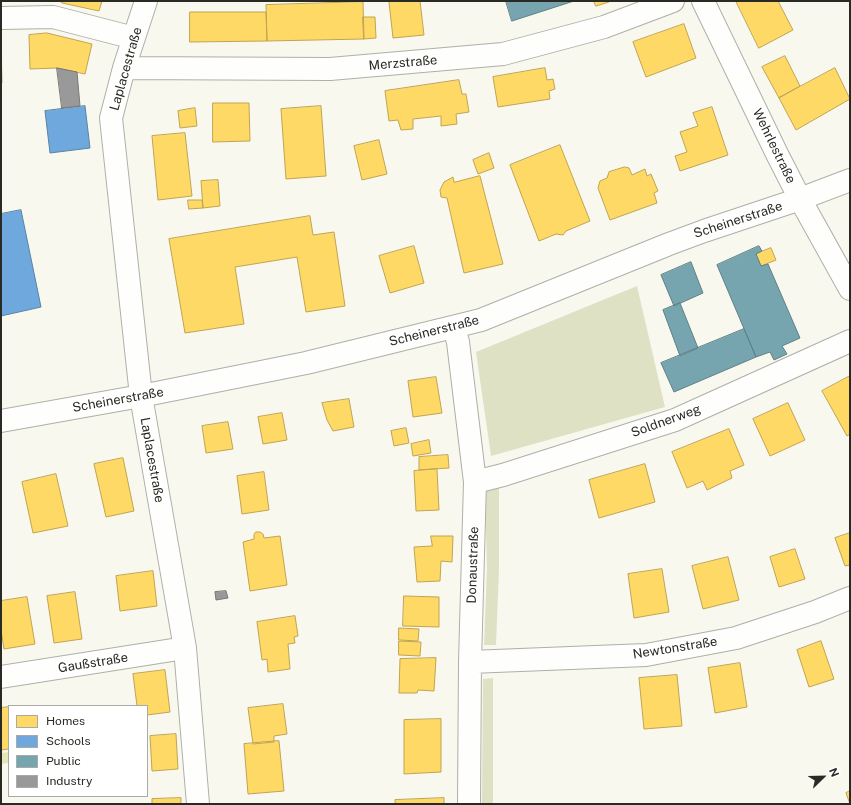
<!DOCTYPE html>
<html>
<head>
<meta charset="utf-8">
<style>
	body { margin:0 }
	#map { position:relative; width:851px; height:805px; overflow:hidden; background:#f8f8ef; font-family:"Public Sans",sans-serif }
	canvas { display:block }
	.frame { position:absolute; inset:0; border:2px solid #2a2a24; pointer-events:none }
	.legend { position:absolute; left:8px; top:705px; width:140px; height:92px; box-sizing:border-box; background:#fff; border:1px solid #aaaaa7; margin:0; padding:5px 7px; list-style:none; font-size:12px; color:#2a2a24 }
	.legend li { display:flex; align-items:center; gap:8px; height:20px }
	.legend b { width:20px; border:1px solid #aaaaa7 }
	.north { position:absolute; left:803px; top:757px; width:40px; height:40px; -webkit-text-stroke:3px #fff; paint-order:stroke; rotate:67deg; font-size:11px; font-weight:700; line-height:16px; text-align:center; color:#2a2a24 }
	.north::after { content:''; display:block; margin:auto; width:14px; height:18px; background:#2a2a24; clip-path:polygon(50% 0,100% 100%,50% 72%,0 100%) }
</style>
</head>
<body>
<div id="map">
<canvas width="851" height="805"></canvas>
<div class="frame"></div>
<ul class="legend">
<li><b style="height:11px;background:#ffd966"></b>Homes</li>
<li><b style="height:11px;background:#6fa8dc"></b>Schools</li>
<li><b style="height:11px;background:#76a5af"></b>Public</li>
<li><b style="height:11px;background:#999"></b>Industry</li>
</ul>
<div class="north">N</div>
</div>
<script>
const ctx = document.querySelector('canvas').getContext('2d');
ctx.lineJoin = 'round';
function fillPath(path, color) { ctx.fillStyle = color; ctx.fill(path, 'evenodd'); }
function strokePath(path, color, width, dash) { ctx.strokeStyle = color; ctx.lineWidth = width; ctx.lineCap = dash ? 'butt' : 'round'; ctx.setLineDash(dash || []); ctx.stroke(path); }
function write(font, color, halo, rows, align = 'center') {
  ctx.font = font + ' "Public Sans",sans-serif'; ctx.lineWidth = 4; ctx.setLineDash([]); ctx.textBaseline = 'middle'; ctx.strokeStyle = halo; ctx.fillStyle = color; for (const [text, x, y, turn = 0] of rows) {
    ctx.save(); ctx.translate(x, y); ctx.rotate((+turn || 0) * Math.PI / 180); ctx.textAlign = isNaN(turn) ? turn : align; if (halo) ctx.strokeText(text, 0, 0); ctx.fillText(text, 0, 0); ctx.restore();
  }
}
const green = new Path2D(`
	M637 286 665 407 491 456 476 352Z
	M499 487V569L496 645H484L487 568 485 491Z
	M493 678V804H482L483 679Z`);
const water = new Path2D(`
	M9 752V763L1 764V753Z`);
const homes = new Path2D(`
	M62 1H102L99 11 62 3Z
	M402 1H420L424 35 393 38 389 2Z
	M594 1H609V2L596 6Z
	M736 1H778L793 30 759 48Z
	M363 2 364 39 267 41 266 5Z
	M190 12H266L267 41 190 42Z
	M363 17H375L376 38 364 39Z
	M684 24 696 58 646 77 633 42Z
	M47 33 92 44 85 74 57 68 30 69 29 35Z
	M1 43 2 83H1Z
	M785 56 800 86 779 98 762 67Z
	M545 68 547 80 553 79 555 89 549 91 550 99 498 107 493 77Z
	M835 68 850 99 796 130 779 98Z
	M459 80 462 94H466L469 112 456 114 457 124 441 126V116L413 119V129L401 130 398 120 389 121 385 91Z
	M213 103H249L250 141 213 142Z
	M321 106 326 176 286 179 281 109Z
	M712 107 728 155 680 171 675 156 687 152 680 132 698 126 693 113Z
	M195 108 197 126 180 128 178 111Z
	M185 133 192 196 158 200 152 136Z
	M379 140 387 174 362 180 354 146Z
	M560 145 590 221 566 231 563 235 556 234 539 241 510 165Z
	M489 153 494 168 478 174 473 160Z
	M625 167 629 168 632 175 645 169 647 176 651 174 658 191 654 193 657 203 610 220 598 188 600 181 607 178 609 172Z
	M480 176 503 264 464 273 447 198 441 197 440 190 444 182 453 177 454 182Z
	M218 180 220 206 203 208 201 181Z
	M188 200H202L203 208 189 209Z
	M310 216 313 235 334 232 345 306 306 312 297 257 235 267 244 324 185 333 169 239Z
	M414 246 424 283 390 293 379 256Z
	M771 248 776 260 761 266 756 254Z
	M850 376V434L847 436 822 391Z
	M436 377 442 413 413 417 408 381Z
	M349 399 354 427 333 431 327 420 322 403Z
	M788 403 805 440 770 456 753 419Z
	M282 413 287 440 263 444 258 417Z
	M228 422 233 449 206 453 202 426Z
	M406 428 409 443 394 446 391 431Z
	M729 429 744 465 730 471 732 478 707 490 703 481 687 488 672 452Z
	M429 440 431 453 413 456 411 444Z
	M448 455 449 468 419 470V457Z
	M123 458 134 511 106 517 94 464Z
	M645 464 655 502 599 518 589 480Z
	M437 469 439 510 416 511 414 471Z
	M264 472 269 510 242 514 237 476Z
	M56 474 68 526 33 533 22 482Z
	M256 532H260L263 534 264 538 280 536 287 585 250 591 243 542 254 539V535Z
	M850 533V565L845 566 835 538Z
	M431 536H453L452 562 441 561 440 581 417 582 414 547 432 546Z
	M795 549 805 579 779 587 770 557Z
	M728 557 739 600 703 609 692 566Z
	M662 569 669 612 634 618 628 574Z
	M153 571 157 606 120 611 116 576Z
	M75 592 82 639 54 643 47 596Z
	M404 596 439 597V627L403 626Z
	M27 597 35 644 4 649 1 630V601Z
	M295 616 298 636 294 637 295 643 288 644 290 669 268 672 267 659 262 660 257 622Z
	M399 628 419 629 418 641 399 640Z
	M399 641 421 642 420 656 399 655Z
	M821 641 834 679 809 687 797 650Z
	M436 658 434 691 418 690 417 693H399L400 659Z
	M740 663 747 707 715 713 708 668Z
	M165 670 170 712 147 715V706H137L133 674Z
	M677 675 682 726 644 729 639 678Z
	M283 704 287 734 274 736V742L253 744 248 708Z
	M9 707V749L1 750V708Z
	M441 719V772L404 774V720Z
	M176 734 178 769 152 771 150 736Z
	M279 741 284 791 248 794 244 744Z
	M850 791V804L846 793Z
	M181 798V804H152V799Z
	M444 798V804H395V800Z`);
const schools = new Path2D(`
	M85 106 90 148 50 153 45 111Z
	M21 210 41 307 1 316V214Z`);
const public = new Path2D(`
	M506 1H574L512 21Z
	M759 246 762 251 756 254 761 266 768 264 800 338 782 346 787 354 774 360 770 352 756 357 717 265Z
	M691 262 703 293 674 306 661 275Z
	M680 303 698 348 680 356 663 310Z
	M744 329 756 357 674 392 661 363Z`);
const industry = new Path2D(`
	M57 68 77 72 80 106 62 108Z
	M226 591 228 598 216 600 215 592Z`);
const minor = new Path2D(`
	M146 1 124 68 111 118 141 396 185 648 198 804
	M703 1 777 154 800 199 850 289
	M1 18 53 17 134 38
	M124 68 330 69 503 54 604 27 673 1
	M454 328 458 342 475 482 470 662 469 804
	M1 421 141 396 306 363 481 320 669 244 704 231 800 199 850 180
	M475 482 503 475 675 420 850 341
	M470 662 646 655 736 638 815 612 850 598
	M1 677 185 648`);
const streetNames = [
	["Merzstraße",403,63,-5],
	["Laplacestraße",126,69,-74],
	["Wehrlestraße",774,146,64],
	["Scheinerstraße",738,220,-18],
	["Scheinerstraße",434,331,-14],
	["Scheinerstraße",118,400,-10],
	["Soldnerweg",666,421,-20],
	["Laplacestraße",152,460,80],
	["Donaustraße",473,565,-88],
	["Newtonstraße",675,648,-9],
	["Gaußstraße",93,663,-9]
];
fillPath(green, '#dfe1c5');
fillPath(water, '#e5e8b6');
fillPath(homes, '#ffd966');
strokePath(homes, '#bfa452', 1);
fillPath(schools, '#6fa8dc');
strokePath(schools, '#5a82a5', 1);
fillPath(public, '#76a5af');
strokePath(public, '#5f8085', 1);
fillPath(industry, '#999');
strokePath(industry, '#787876', 1);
strokePath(minor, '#afafa9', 24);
strokePath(minor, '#fefefd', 22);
write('13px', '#2a2a24', '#fff', streetNames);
</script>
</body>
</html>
